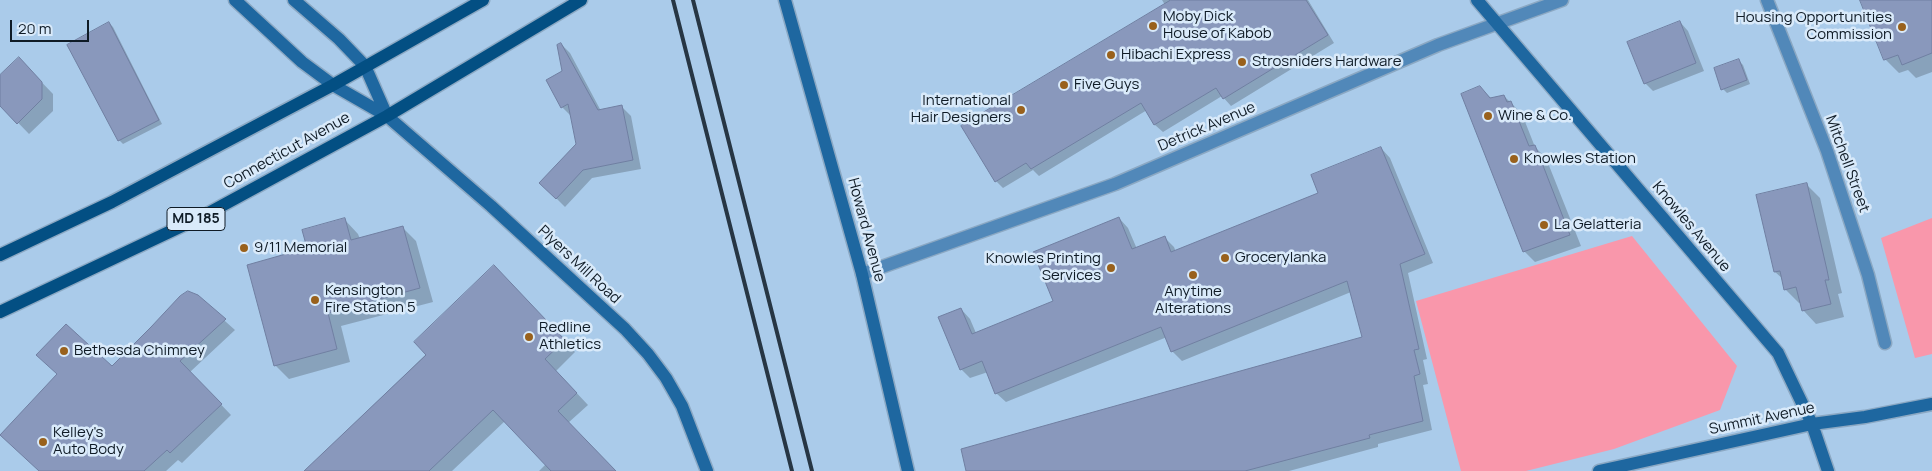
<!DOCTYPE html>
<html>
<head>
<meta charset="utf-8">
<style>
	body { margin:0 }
	#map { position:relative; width:1932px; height:471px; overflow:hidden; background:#aacbea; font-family:Manrope,sans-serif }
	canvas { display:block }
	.scale { position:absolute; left:10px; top:20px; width:79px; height:22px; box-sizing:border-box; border:2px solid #0f1b26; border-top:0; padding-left:6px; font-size:15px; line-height:18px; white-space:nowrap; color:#0f1b26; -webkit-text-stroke:4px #d9eafa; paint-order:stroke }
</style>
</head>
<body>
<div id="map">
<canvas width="1932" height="471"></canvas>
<div class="scale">20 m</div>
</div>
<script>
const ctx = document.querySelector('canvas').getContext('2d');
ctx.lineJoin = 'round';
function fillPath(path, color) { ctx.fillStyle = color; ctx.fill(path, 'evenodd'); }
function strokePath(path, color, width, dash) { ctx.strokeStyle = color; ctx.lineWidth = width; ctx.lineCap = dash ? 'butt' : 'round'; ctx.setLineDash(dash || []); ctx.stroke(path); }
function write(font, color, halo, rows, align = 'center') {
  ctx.font = font + ' Manrope,sans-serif'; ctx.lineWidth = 5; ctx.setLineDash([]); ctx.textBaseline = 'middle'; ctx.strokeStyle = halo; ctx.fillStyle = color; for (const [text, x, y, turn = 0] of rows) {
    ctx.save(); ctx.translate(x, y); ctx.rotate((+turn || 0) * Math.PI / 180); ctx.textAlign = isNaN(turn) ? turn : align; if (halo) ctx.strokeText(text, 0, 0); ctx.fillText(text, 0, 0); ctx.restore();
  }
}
const green = new Path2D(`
	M1932 218V354L1915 358 1881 238Z
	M1632 236 1737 366 1720 410 1614 449 1526 471H1461L1416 301Z`);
const shadow = new Path2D(`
	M1162 0H1308L1334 43 1231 106 1222 96 1163 132 1155 125 1147 110 1039 176 1033 170 1003 188 996 181 1165 5Z
	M1862 0H1932V72L1916 78 1908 70 1899 73 1885 59Z
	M1680 22 1688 31 1704 71 1653 91 1645 83Z
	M109 23 113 27 162 124 123 144 119 140Z
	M561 44 570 53 601 111 622 107 631 116 641 169 592 178 565 207 541 183 577 145 572 117 562 107 563 72Z
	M1739 61 1743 65 1750 84 1727 93 1723 89Z
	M30 70 53 94V111L29 134 0 104V76Z
	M1480 88 1492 99 1504 96 1522 114 1535 147 1546 158 1581 246 1535 262 1524 251Z
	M1381 148 1390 158 1433 263 1408 273 1427 359 1423 360 1428 384 1423 385 1432 430 1378 444V447L1289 471H967L1363 338 1351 292 1182 361 1172 351 1167 337 1006 402 996 393 988 372 970 378 961 369V309L970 319 976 333 1054 302 1119 218 1128 228 1137 249 1165 238 1174 247 1176 252 1320 194Z
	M1806 184 1820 198 1840 285 1842 293 1838 294 1844 317 1816 324 1803 310 1801 302 1799 303 1785 289 1783 279 1775 272Z
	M345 220 358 234 360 239 403 228 416 241 433 302 341 326 350 362 289 379 275 365 309 249Z
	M505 278 575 352 556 371 588 405 568 423 614 471H539L546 464 505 421 452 471H305Z
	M197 296 235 330 190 372 231 415 182 463 178 460 166 471H40L112 368Z`);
const building = new Path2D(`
	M1171 0H1306L1328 35 1223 99 1216 88 1154 125 1141 103 1031 169 1026 163 995 182 961 126Z
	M1860 0H1932V53L1902 65 1898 55 1884 60Z
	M1680 21 1696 63 1644 84 1627 42Z
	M109 22 159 120 118 141 67 45Z
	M561 43 598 110 622 105 633 160 583 170 556 199 539 183 576 144 568 104 561 108 546 80 562 71 557 45Z
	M19 57 42 82V99L17 124 0 106V75Z
	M1739 59 1747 80 1721 90 1714 68Z
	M1480 86 1490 98 1504 95 1507 102 1511 101 1529 146 1535 145 1570 235 1523 252 1461 94Z
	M1381 147 1425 254 1400 264 1419 349 1414 350 1420 374 1414 376 1423 421 1369 435 1370 438 1245 471H966L961 449 1362 337 1347 281 1171 352 1161 327 995 394 982 361 960 370 938 317 961 308 972 334 1053 301 1033 252 1119 217 1132 249 1165 236 1171 252 1318 193 1311 175Z
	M1807 183 1827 270 1829 280H1825L1831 304 1802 311 1796 287 1784 290 1780 271 1774 272 1756 195Z
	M345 218 351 240 403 226 420 288 328 313 337 349 274 366 247 265 307 248 302 230Z
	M494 265 565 340 545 359 577 393 558 411 616 471H551L493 410 429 471H304L426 355 414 342Z
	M188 291 198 295 226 319 180 361 222 404 170 453 167 450 144 471H39L0 435 57 374 36 355 66 324 112 366 151 327 180 296Z`);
const street = new Path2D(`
	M1767 0 1827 151 1868 275 1885 343
	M862 274 1115 184 1438 45 1562 0`);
const secondary = new Path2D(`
	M235 0 302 62 333 85 387 116 491 206 625 329 648 354 666 378 682 406 707 471
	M294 0 339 39 365 66 387 116
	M785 0 862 274 908 471
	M1477 0 1778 353 1812 424 1828 471
	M1599 471 1812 424 1865 417 1932 404`);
const primary = new Path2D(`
	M0 255 112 202 333 85 483 0
	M0 312 203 216 387 116 581 0`);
const rail = new Path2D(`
	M673 0 792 471
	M693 0 812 471`);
const markers = [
	[1153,26,5,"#99611c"],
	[1902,27,5,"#99611c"],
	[1111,55,5,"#99611c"],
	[1242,62,5,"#99611c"],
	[1064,85,5,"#99611c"],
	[1021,110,5,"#99611c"],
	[1488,116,5,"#99611c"],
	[1514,159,5,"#99611c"],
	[1544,225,5,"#99611c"],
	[244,248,5,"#99611c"],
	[1225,258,5,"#99611c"],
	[1111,268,5,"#99611c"],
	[1193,275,5,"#99611c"],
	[315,300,5,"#99611c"],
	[529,337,5,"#99611c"],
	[64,351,5,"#99611c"],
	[43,442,5,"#99611c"]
];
const shields = [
	[196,219,58]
];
const shieldNames = [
	["MD 185",196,219]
];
const poiNames = [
	["Moby Dick",1163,17],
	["House of Kabob",1163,34],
	["Housing Opportunities",1892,18,"right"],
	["Commission",1892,35,"right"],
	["Hibachi Express",1121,55],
	["Strosniders Hardware",1252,62],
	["Five Guys",1074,85],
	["International",1011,101,"right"],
	["Hair Designers",1011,118,"right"],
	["Wine & Co.",1498,116],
	["Knowles Station",1524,159],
	["La Gelatteria",1554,225],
	["9/11 Memorial",254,248],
	["Grocerylanka",1235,258],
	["Knowles Printing",1101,259,"right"],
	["Services",1101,276,"right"],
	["Kensington",325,291],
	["Fire Station 5",325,308],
	["Anytime",1193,292,"center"],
	["Alterations",1193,309,"center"],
	["Redline",539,328],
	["Athletics",539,345],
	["Bethesda Chimney",74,351],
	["Kelley's",53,433],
	["Auto Body",53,450]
];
const streetNames = [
	["Detrick Avenue",1207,127,-23],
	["Connecticut Avenue",287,151,-29],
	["Mitchell Street",1847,164,70],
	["Knowles Avenue",1691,227,50],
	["Howard Avenue",866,230,75],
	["Plyers Mill Road",579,265,43],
	["Summit Avenue",1762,419,-12]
];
fillPath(green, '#f997ab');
fillPath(shadow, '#0003');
fillPath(building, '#8998bc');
strokePath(building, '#707fa1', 1);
strokePath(street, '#8ba8c3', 15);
strokePath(secondary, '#8ba8c3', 15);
strokePath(primary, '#8ba8c3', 15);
strokePath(street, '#5188b9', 12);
strokePath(secondary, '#1e67a0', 12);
strokePath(primary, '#034f83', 12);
strokePath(rail, '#273644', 4);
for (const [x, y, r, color] of markers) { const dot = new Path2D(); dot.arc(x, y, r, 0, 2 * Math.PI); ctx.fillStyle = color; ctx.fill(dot); strokePath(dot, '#d9eafa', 2); }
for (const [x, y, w] of shields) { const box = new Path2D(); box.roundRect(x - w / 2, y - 11.5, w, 23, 4); ctx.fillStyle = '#d9eafa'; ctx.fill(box); strokePath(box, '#0f1b26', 1); }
write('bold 14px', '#0f1b26', null, shieldNames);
write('15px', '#0f1b26', '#d9eafa', poiNames, 'left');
write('15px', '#0f1b26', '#d9eafa', streetNames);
</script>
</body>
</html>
